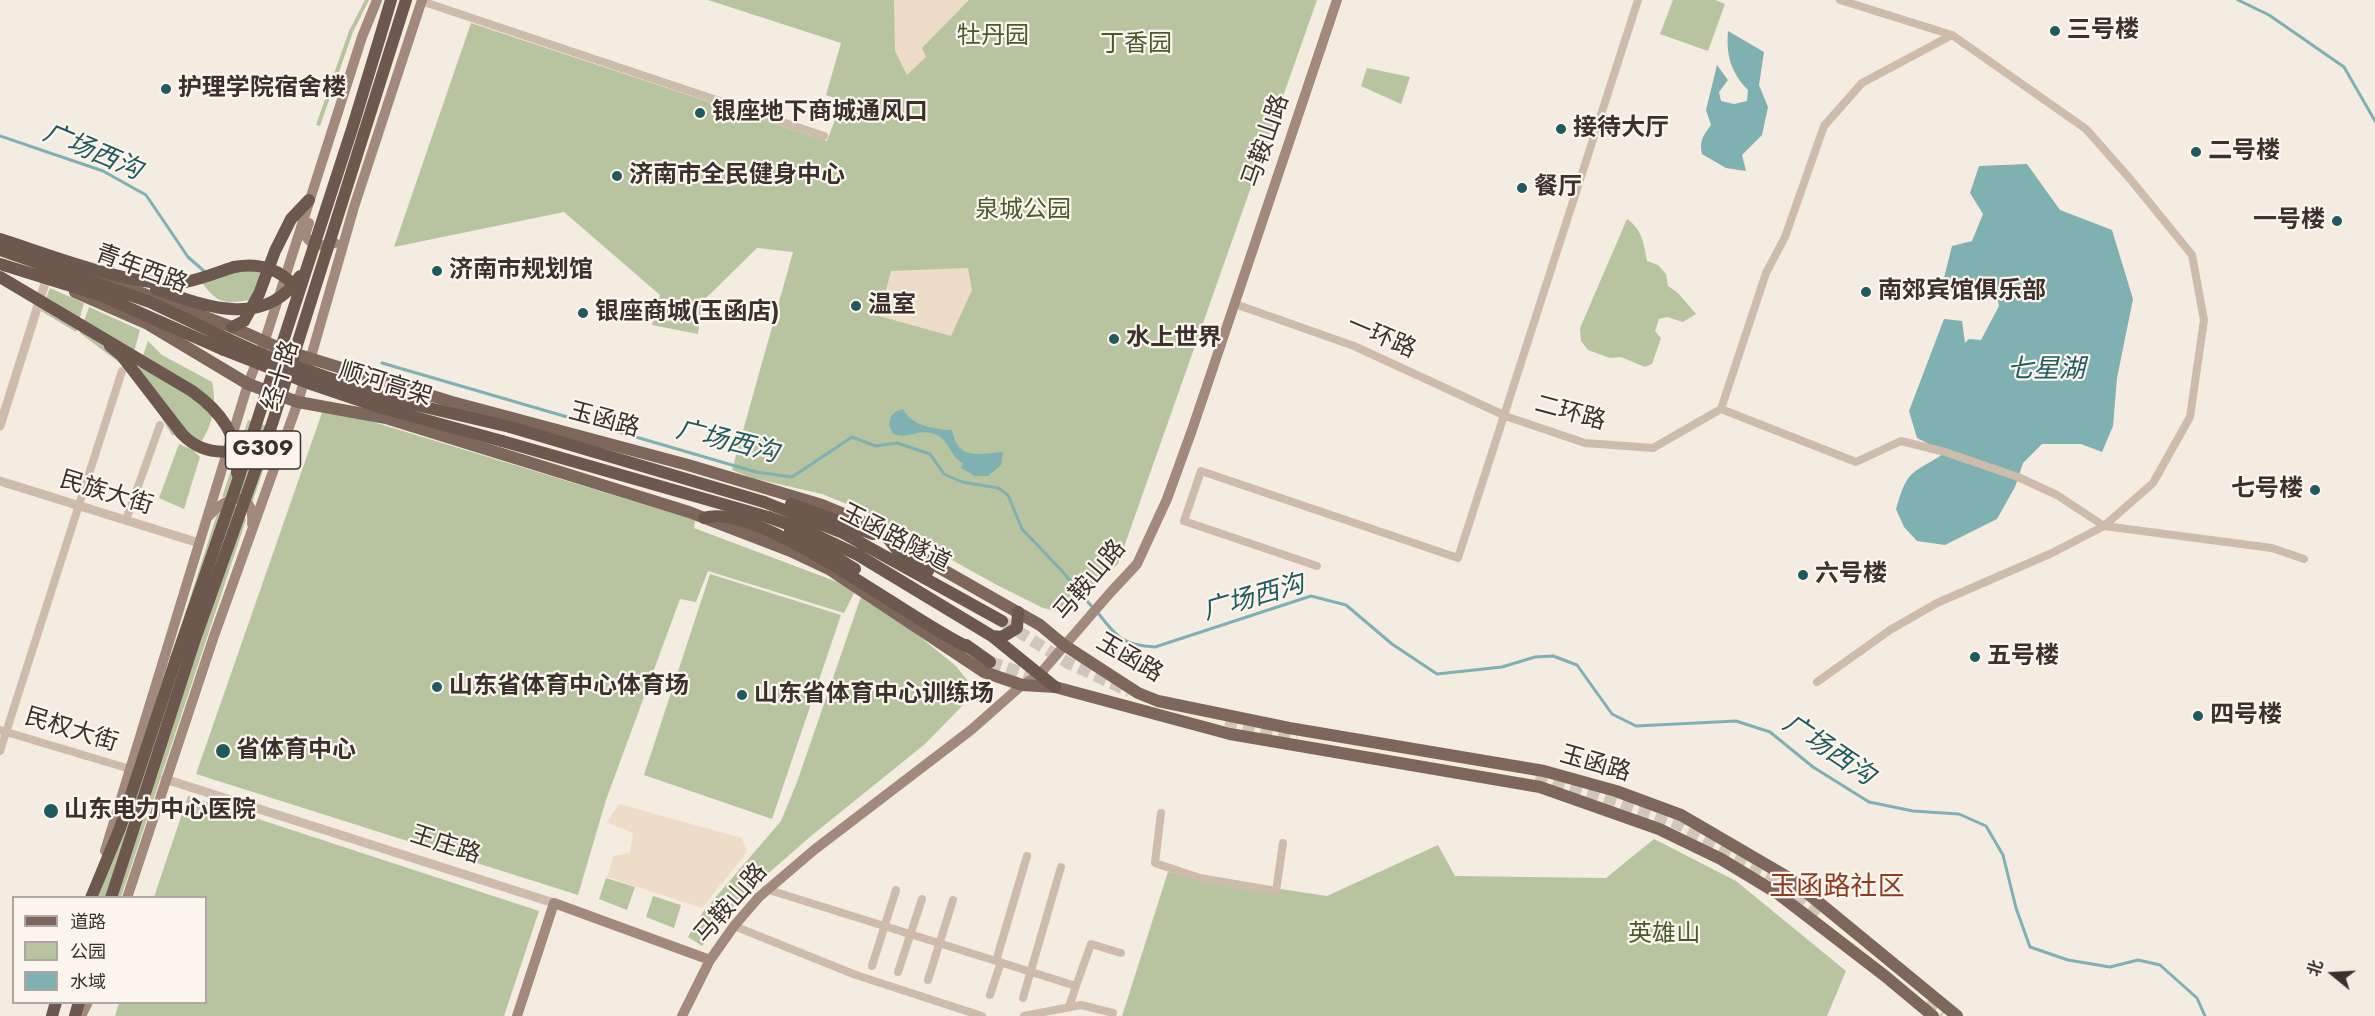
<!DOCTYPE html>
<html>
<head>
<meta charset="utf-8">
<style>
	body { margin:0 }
	#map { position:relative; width:2375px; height:1016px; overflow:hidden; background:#f4ebe1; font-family:Jost,"Noto Sans SC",sans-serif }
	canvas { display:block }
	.legend { position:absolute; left:12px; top:896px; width:195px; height:108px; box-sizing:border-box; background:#fbf5ee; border:2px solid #aea6a0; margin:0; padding:8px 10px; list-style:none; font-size:18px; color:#3b302b }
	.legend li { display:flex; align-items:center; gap:12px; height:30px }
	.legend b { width:30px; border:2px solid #aea6a0 }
	.north { position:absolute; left:2303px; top:944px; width:60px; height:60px; -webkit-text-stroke:4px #fbf5ee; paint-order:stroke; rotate:288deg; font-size:16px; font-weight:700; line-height:24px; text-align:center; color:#3b302b }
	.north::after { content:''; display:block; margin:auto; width:21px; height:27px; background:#3b302b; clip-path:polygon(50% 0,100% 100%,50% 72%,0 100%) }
</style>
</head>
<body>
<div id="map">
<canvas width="2375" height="1016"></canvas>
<ul class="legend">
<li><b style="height:8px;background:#7d675c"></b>道路</li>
<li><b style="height:16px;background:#b8c4a0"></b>公园</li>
<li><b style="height:16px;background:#7fb0b2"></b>水域</li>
</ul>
<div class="north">北</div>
</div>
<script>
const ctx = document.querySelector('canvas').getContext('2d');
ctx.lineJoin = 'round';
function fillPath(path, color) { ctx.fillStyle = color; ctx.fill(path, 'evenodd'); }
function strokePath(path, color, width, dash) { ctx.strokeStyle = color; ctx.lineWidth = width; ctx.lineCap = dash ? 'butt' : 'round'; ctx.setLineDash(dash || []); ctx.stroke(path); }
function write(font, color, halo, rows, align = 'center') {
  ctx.font = font + ' Jost,"Noto Sans SC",sans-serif'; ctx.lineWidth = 4.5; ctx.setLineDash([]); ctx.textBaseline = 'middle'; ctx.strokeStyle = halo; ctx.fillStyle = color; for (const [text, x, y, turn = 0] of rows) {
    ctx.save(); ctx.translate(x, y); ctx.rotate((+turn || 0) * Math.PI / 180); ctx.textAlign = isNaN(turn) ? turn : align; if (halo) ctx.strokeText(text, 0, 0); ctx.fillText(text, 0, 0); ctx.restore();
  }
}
const green = new Path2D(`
	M365 0H369L353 32 320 126 316 125 349 31Z
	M708 0H1317L1118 564 1062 612 1043 608 995 584 864 511 822 494 752 478 732 470 793 252 757 248 702 302 698 334 652 325 660 295 564 212 394 247 471 23 827 141 842 101 826 95 841 43Z
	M1673 0H1715L1725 4 1708 51 1660 34Z
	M1367 68 1410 77 1401 104 1361 86Z
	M1627 219C1642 229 1644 244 1647 261L1658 265 1666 274 1668 286 1678 293 1696 314 1683 322 1667 317 1659 319 1655 331 1661 338 1652 364 1645 367 1621 357 1610 358 1588 350 1581 341 1580 328Z
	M257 269 265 274 255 299C227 304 218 306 201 281L236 271Z
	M50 288 84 303 76 332 41 311Z
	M89 307 140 330 129 370 80 333Z
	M148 341 162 355 212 382C217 402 213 425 201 442L172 435 136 376Z
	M324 407 695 520 694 528 856 589 844 613 708 571 696 602 680 599 606 800 578 895 196 774Z
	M248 420 277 429 252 503 237 495 222 497Z
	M179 444 193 450 200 457 184 509 159 498Z
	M234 505 239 507 246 520 121 897 98 898 131 806 124 803 218 511Z
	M710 574 841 615 772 819 644 775Z
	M863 591 956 666 971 685 967 701 925 744 811 836 740 898 702 946 688 937 703 912 781 821 797 782Z
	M188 796 539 911 504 1016H115L119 1003 206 1002V898L154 897Z
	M1654 839 1736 881 1846 971 1827 1016H1122L1168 872 1327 896 1438 845 1455 876 1606 878Z
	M606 878 635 887 627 910 599 899Z
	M653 896 681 905 674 928 646 917Z`);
const plaza = new Path2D(`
	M894 0H969L922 48 926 57 907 75 895 51Z
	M968 268 972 290 951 336 879 316 891 271Z
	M619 804 742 838 747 852 702 908 607 877 614 856 630 853 633 833 607 822Z`);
const water = new Path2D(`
	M1728 31 1764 52 1759 85 1768 107 1762 135 1742 155 1746 171 1726 168 1702 154C1699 141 1703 136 1711 125L1706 110 1717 65 1728 80 1719 92 1721 101 1734 104 1747 101 1748 90C1731 73 1726 55 1728 31Z
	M2027 164 2060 210 2112 230 2133 299 2117 378 2113 426 2102 452 2081 444H2042L2023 463 2015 487 1997 519 1945 545 1917 541 1904 527 1896 509C1900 497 1903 482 1912 474 1922 465 1935 461 1945 452L1917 438 1909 411 1944 319 1962 321 1965 343 1969 339 1981 340 1999 306 1997 296 1974 284 1969 294 1941 290 1952 246 1972 241 1983 214 1970 193 1979 166Z
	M903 409C910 425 936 430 952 430 958 461 978 454 1003 452L1001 465 988 476H975L961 468 963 463C950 457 950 441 937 435 919 427 909 440 894 434 885 423 890 412 903 409Z`);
const stream = new Path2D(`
	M2238 0 2269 15 2344 67 2375 121
	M0 136 103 171 146 195 188 257 204 271
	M382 363 756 472 792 477 852 437 876 446 897 443 930 454 944 474 962 482 998 488 1008 495 1022 529 1062 571 1093 608
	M1098 613C1118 638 1122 645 1155 647L1311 596 1346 605 1392 644 1437 674 1502 667 1535 657 1553 656 1577 665 1612 714 1636 726 1736 721 1770 732 1813 767 1869 802 1913 811 1959 814 1986 826 2003 855 2016 908 2030 947 2068 960 2110 967 2138 960 2160 965 2197 998 2205 1016`);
const trunkTunnel = new Path2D(`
	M1002 621 1068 663 1129 691
	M990 662 1043 680
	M1226 720 1255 728 1297 735
	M1536 776 1676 823 1782 881 1821 912
	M1926 1003 1942 1016`);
const minor = new Path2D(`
	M421 1 824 136
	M1952 35 1862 83 1824 126 1785 237 1766 273 1721 409 1856 462 1901 441 1945 452 2018 477 2057 495 2104 526 2272 548 2304 559
	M1235 304 1354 346 1508 417 1585 443 1653 448 1721 409
	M126 520 160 425
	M1317 566 1184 521 1201 471 1458 558 1638 0
	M1817 682 1890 630 1937 603 2052 553 2104 526 2153 483 2190 417 2204 320 2192 255 2131 180 2086 129 1952 35 1840 0
	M0 730 130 769
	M0 751 122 371
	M1161 813 1155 863 1200 878 1276 891 1283 843
	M766 889 1076 986 1069 1007
	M734 926 856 975 982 1016
	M996 961 1027 856
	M872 966 896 890
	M898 972 922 899
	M928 980 953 900
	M1076 986 1091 944 1121 953
	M990 995 1001 962
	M1023 998 1061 867
	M1024 1016 1081 1005 1113 1013`);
const tertiary = new Path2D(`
	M0 426 46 280
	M0 481 199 543
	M165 779 554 903`);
const secondary = new Path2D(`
	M309 223 305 235C312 248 323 246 335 243
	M209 516C225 496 255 488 252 524
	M105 851 248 384 264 343 362 37 377 0
	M127 898 214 636 298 402 354 207 422 0
	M81 1016 88 1002
	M517 1016 554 903 710 960
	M682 1016 710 960 734 926 759 897 814 850 971 730 1022 685 1039 675 1110 593 1137 564 1167 499 1192 430 1337 0`);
const primary = new Path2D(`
	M86 272 232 327 286 351 452 402 688 465 822 505 868 524 880 534 1040 625 1064 645 1138 693 1158 701 1289 728 1544 771 1616 791 1681 815 1789 878 1957 1016
	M75 292 148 324 248 384 298 402 386 418 689 512 793 552 829 569 984 672 1022 685 1055 687 1230 734 1540 787 1659 829 1721 859 1777 893 1885 976 1933 1016`);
const trunk = new Path2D(`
	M380 37 391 0
	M0 239C48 254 137 290 185 282 202 279 218 272 234 267
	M0 250 150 302 228 339
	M0 264 100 295 224 350
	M232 327 244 321 259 294 275 251 291 219 309 200
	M110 346 122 356 182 434
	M386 398 510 427
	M382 408 502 441
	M764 502 843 533 1002 621
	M791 504 873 534H880
	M768 517 809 532 858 555 992 636 1055 687
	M704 518C759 500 914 624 970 648
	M790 530 855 569
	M887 537 899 552 928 571
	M992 636 1002 637 1017 628 1018 612
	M966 645 990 662
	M91 898 120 828 176 659
	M52 1016 56 1002
	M75 1016 79 1002`);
const trunkBridge = new Path2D(`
	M234 267C259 262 281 269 297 289
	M0 277 192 391C220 411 240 436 237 473
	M156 289C204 306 265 330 300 276
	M228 339 261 354 386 398
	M224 350 308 383 382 408
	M510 427 764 502
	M182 434C199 452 220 455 244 449
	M502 441 768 517
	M176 659 236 486 352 129 380 37
	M111 898 195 639 273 421 406 0`);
const markers = [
	[2055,31,6,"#1f5a5e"],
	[166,89,6,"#1f5a5e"],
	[700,113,6,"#1f5a5e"],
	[1561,129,6,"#1f5a5e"],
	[2196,152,6,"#1f5a5e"],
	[617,176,6,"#1f5a5e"],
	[1522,188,6,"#1f5a5e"],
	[2337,221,6,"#1f5a5e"],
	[437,271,6,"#1f5a5e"],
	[1866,292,6,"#1f5a5e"],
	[856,306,6,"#1f5a5e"],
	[583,313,6,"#1f5a5e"],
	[1114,339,6,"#1f5a5e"],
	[2315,490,6,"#1f5a5e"],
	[1803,575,6,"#1f5a5e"],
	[1975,657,6,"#1f5a5e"],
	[437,687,6,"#1f5a5e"],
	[742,695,6,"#1f5a5e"],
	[2198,716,6,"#1f5a5e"],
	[223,751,8,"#1f5a5e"],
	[51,811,8,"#1f5a5e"]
];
const shields = [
	[263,450,75]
];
const shieldNames = [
	["G309",263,450]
];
const poiNames = [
	["三号楼",2067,31],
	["护理学院宿舍楼",178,89],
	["银座地下商城通风口",712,113],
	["接待大厅",1573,129],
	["二号楼",2208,152],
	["济南市全民健身中心",629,176],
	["餐厅",1534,188],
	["一号楼",2325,221,"right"],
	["济南市规划馆",449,271],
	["南郊宾馆俱乐部",1878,292],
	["温室",868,306],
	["银座商城(玉函店)",595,313],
	["水上世界",1126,339],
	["七号楼",2303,490,"right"],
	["六号楼",1815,575],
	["五号楼",1987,657],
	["山东省体育中心体育场",449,687],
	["山东省体育中心训练场",754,695],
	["四号楼",2210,716],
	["省体育中心",236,751],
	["山东电力中心医院",64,811]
];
const parkNames = [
	["牡丹园",993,37],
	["丁香园",1136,45],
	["泉城公园",1023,211],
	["英雄山",1664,935]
];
const streetNames = [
	["马鞍山路",1267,141,-71],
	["青年西路",141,270,20],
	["一环路",1381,338,23],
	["经十路",282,376,-73],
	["顺河高架",385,385,17],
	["二环路",1570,414,15],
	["玉函路",604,421,15],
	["民族大街",106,494,17],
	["玉函路隧道",895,539,27],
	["马鞍山路",1091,581,-50],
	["玉函路",1129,659,30],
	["民权大街",71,731,17],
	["玉函路",1595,765,16],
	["王庄路",445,846,18],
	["马鞍山路",732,904,-49]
];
const waterNames = [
	["广场西沟",92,153,23],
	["七星湖",2046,371],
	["广场西沟",727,443,14],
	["广场西沟",1254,599,-16],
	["广场西沟",1828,751,34]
];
const quarterNames = [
	["玉函路社区",1837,888]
];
fillPath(green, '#b8c4a0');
fillPath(plaza, '#ecdcc8');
fillPath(water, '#7fb0b2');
strokePath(stream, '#7fb0b2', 3);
strokePath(trunkTunnel, '#cfc6bd', 12, [12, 6]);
strokePath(minor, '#cdbbac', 8);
strokePath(tertiary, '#cdbbac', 9);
strokePath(secondary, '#a18a7d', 10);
strokePath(primary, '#7d675c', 12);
strokePath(trunk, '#6c584f', 12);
strokePath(trunkBridge, '#6c584f', 12);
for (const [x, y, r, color] of markers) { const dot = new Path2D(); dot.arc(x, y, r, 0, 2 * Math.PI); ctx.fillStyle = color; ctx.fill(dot); strokePath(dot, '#fbf5ee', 2); }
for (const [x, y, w] of shields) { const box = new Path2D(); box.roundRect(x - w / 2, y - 19, w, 38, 4.5); ctx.fillStyle = '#fbf5ee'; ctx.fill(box); strokePath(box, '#3b302b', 1.5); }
write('bold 22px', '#3b302b', null, shieldNames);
write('bold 24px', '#3b302b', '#fbf5ee', poiNames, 'left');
write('24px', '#4a5a2e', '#fbf5ee', parkNames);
write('24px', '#3b302b', '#fbf5ee', streetNames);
write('italic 26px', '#1f5a5e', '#fbf5ee', waterNames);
write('27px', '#8c3b22', '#fbf5ee', quarterNames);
</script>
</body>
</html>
